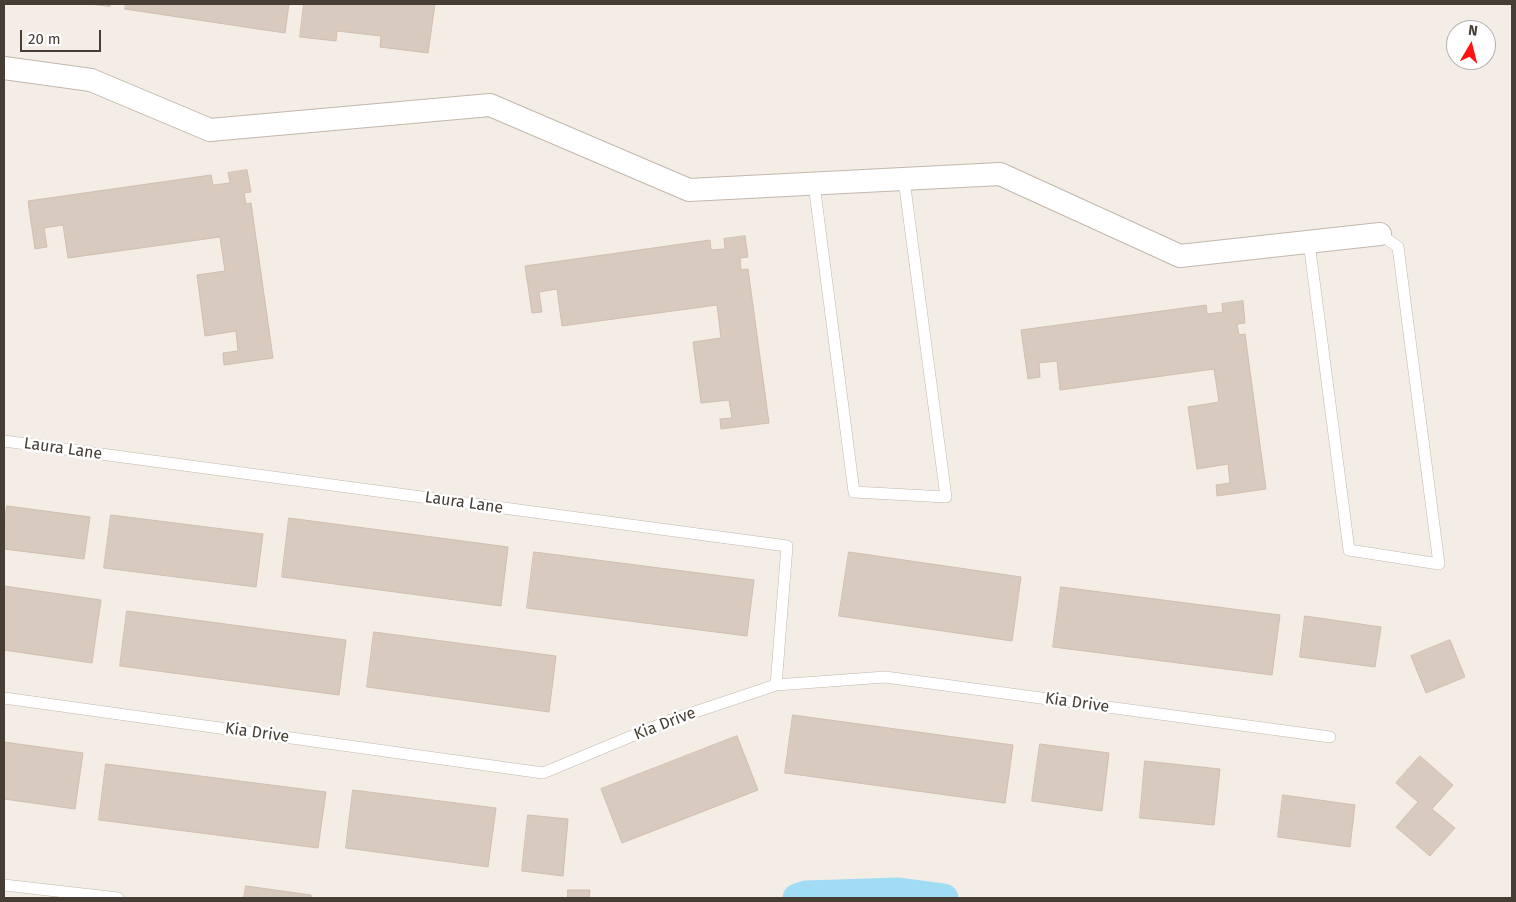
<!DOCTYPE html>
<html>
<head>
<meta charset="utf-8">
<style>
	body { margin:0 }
	#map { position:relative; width:1516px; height:902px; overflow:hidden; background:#f3ede6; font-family:"Fira Sans",sans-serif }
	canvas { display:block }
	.frame { position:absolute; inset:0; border:5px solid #463d35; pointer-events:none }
	.north { position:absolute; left:1446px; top:20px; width:50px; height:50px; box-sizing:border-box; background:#fff; border:1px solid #b5b1ae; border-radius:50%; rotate:8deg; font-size:14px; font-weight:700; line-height:20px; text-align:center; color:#463d35 }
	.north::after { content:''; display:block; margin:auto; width:18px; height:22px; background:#ff1311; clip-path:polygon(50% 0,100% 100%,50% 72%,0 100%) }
	.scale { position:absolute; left:20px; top:30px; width:81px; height:22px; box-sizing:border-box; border:2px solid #463d35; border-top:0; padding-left:6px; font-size:15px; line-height:18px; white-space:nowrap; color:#463d35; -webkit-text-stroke:4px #fff; paint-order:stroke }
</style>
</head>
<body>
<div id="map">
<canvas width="1516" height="902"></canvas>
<div class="frame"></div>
<div class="north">N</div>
<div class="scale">20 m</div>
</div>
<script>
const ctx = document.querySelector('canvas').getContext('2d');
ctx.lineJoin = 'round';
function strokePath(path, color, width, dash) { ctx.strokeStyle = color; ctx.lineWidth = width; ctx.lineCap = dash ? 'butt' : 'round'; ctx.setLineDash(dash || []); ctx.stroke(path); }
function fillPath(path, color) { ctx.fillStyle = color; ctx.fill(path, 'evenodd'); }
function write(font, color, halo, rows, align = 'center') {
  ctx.font = font + ' "Fira Sans",sans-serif'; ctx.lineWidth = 5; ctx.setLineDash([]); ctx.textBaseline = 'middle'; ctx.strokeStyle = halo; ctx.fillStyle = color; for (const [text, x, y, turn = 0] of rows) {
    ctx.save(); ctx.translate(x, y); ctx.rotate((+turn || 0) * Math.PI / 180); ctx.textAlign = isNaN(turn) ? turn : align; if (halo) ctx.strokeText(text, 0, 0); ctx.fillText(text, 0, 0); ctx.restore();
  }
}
const canal = new Path2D(`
	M797 898 806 895 899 892 944 898`);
const building = new Path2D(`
	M90 4H110V6Z
	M126 4H289L285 33 125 9Z
	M304 4H435L428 53 380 47 381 36 337 31 336 41 300 37Z
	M247 170 251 192 244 193 246 204 251 203 273 358 224 365 223 353 238 351 236 331 205 336 197 275 225 271 220 237 68 258 63 225 44 228 47 247 35 249 28 201 211 175 213 185 230 183 228 173Z
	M745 236 748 257 740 258 741 270 748 269 769 423 721 429 720 419 732 418 729 400 701 403 693 342 721 338 717 305 562 326 557 289 539 292 542 312 532 313 525 266 710 240 711 250 725 249 724 239Z
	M1243 301 1245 323 1237 324 1239 335 1245 334 1266 489 1217 496 1216 485 1230 483 1228 464 1197 469 1188 407 1219 402 1214 369 1060 390 1057 361 1039 363 1040 377 1028 379 1021 330 1206 305 1207 314 1223 312 1222 304Z
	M7 506 90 517 84 559 4 549V529Z
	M111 515 263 534 256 587 104 568Z
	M289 518 508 547 501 606 282 577Z
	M534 552 754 580 747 636 527 608Z
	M849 552 1021 577 1012 641 839 616Z
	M4 586 101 600 92 663 4 650Z
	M1061 587 1280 615 1272 675 1053 647Z
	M127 611 346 640 339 695 120 666Z
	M1305 616 1381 627 1375 667 1300 657Z
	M374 632 556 656 549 712 367 687Z
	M1450 640 1465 677 1426 693 1411 656Z
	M793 715 1013 745 1005 803 785 773Z
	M737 736 758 790 622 843 601 789Z
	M4 742 83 753 75 809 4 799Z
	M1040 744 1109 753 1102 811 1032 801Z
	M1420 756 1453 785 1432 809 1455 828 1430 856 1396 827 1418 802 1396 783Z
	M1145 761 1220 769 1214 825 1140 818Z
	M106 764 326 792 318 848 99 820Z
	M353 790 496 808 488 867 346 848Z
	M1283 795 1355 805 1350 847 1278 837Z
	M528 815 568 819 563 876 522 871Z
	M246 886 311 895V898H244Z
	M568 890H590L589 898H568Z`);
const lane = new Path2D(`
	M814 184 854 492 946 497 904 180
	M1309 242 1349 550 1439 564 1398 247 1380 234
	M4 441 787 546 776 685
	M4 698 543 773 668 721 776 685 885 677 1330 737
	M4 885 118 898`);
const street = new Path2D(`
	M4 68 91 80 210 130 490 105 689 190 1000 174 1180 256 1380 234`);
const streetNames = [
	["Laura Lane",63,449,8],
	["Laura Lane",464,503,8],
	["Kia Drive",1077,703,8],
	["Kia Drive",665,724,-21],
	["Kia Drive",257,733,8]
];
strokePath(canal, '#a0dcf3', 29);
fillPath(building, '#d8cabe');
strokePath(building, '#d0beae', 1);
strokePath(lane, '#c2b7ab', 12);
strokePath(street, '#c2b7ab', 24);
strokePath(lane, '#fff', 11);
strokePath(street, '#fff', 22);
write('16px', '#463d35', '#fff', streetNames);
</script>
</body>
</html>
